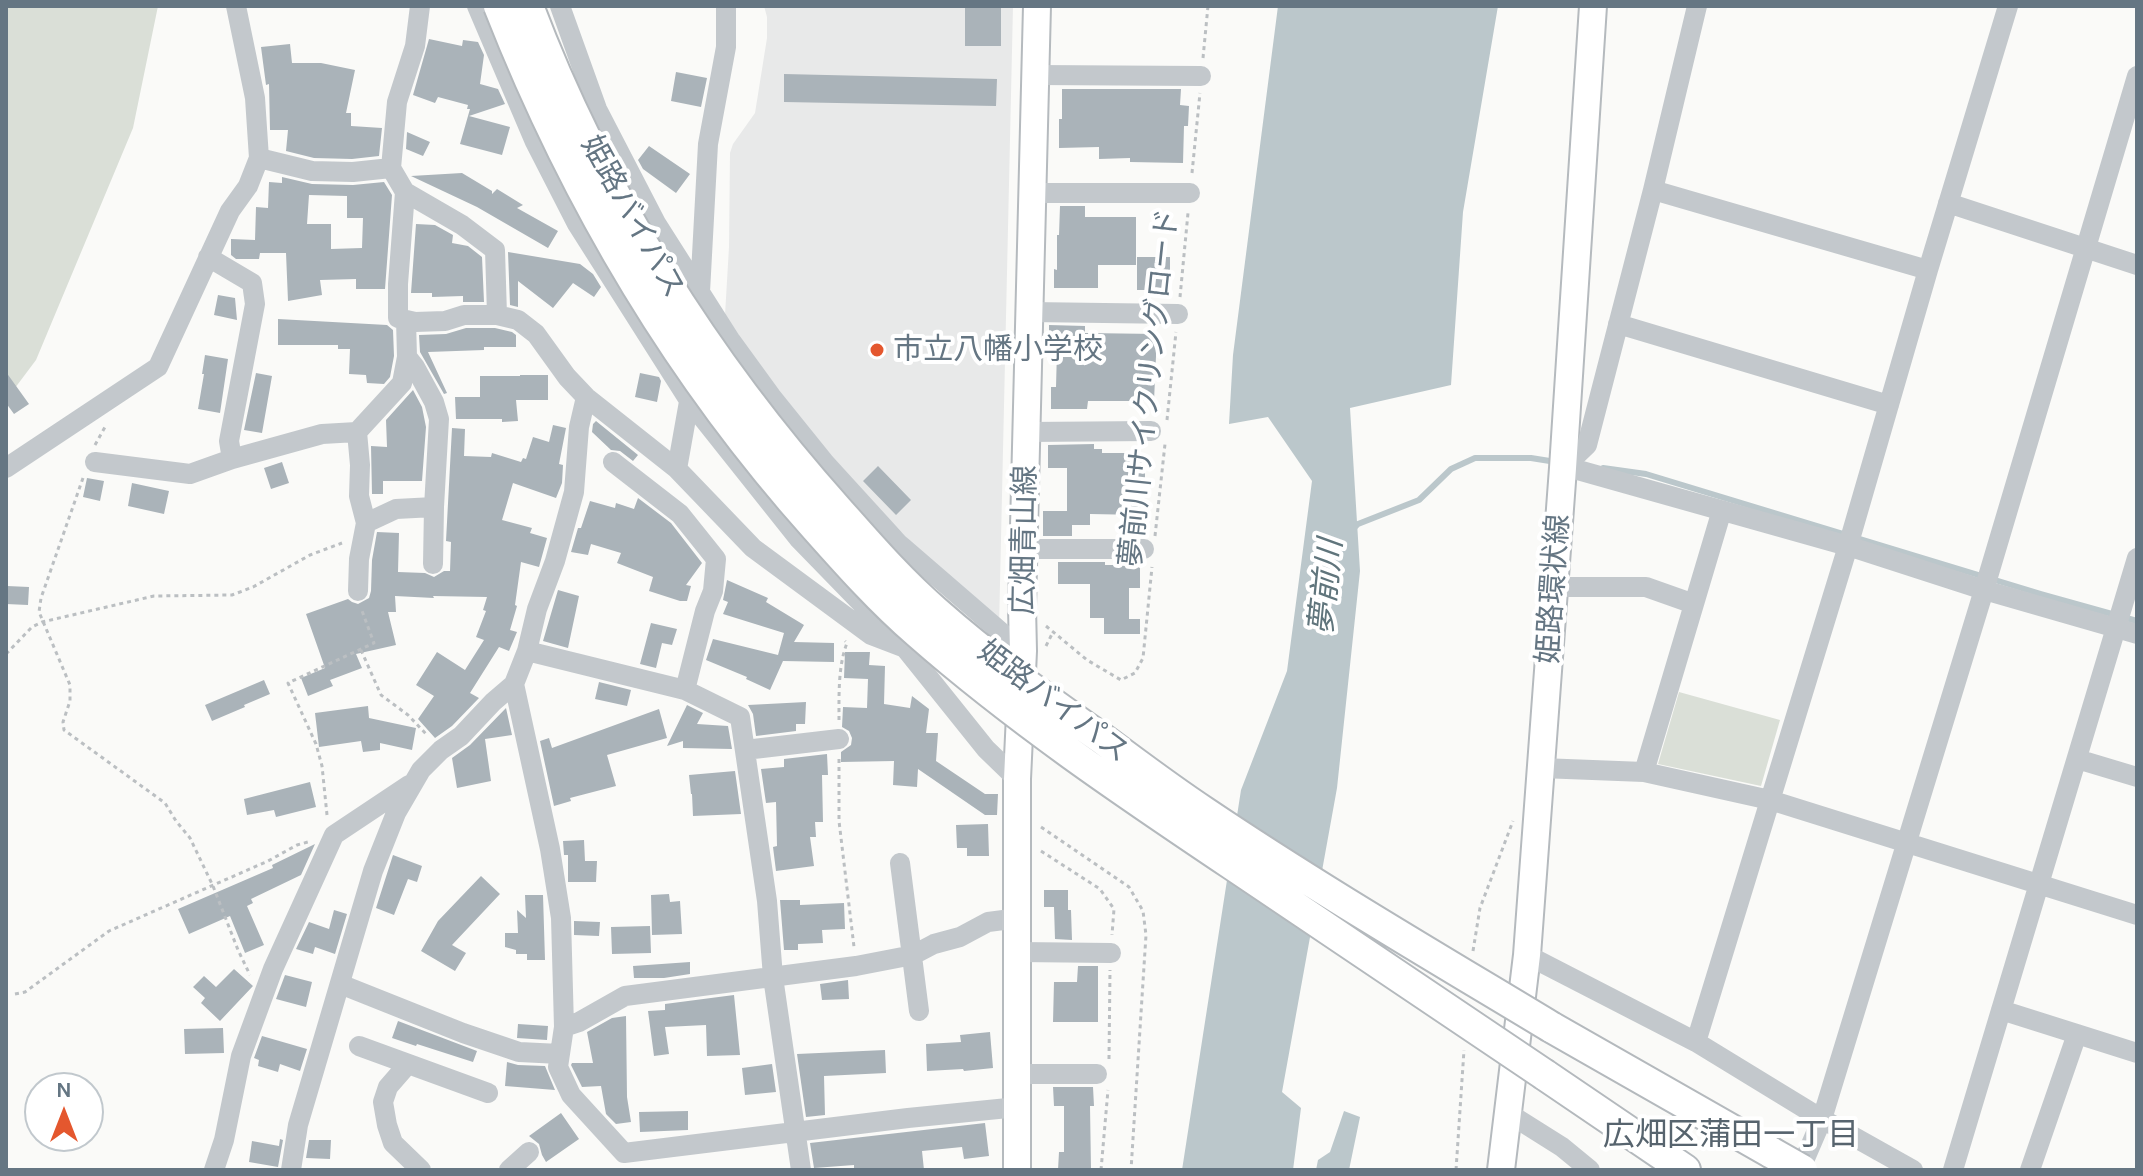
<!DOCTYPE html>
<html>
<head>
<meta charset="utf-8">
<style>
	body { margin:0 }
	#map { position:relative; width:2143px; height:1176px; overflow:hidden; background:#fafaf8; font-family:Karla,sans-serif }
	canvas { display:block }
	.frame { position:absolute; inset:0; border:8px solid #657683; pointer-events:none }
	.north { position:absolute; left:24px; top:1072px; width:80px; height:80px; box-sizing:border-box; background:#fff; border:2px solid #c1c8cd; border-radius:50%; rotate:0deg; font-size:22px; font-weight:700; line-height:32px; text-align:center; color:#657683 }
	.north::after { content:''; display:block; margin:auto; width:28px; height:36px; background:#e4572e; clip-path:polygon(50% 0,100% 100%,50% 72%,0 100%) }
</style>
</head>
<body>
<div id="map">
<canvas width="2143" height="1176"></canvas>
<div class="frame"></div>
<div class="north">N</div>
</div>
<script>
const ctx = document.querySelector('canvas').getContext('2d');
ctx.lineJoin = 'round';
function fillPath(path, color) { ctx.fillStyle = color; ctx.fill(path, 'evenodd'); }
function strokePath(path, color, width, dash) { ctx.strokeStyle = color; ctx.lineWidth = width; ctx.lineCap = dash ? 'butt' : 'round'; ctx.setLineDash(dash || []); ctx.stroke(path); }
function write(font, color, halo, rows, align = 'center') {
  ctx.font = font + ' Karla,"Noto Sans JP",sans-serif'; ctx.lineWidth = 8; ctx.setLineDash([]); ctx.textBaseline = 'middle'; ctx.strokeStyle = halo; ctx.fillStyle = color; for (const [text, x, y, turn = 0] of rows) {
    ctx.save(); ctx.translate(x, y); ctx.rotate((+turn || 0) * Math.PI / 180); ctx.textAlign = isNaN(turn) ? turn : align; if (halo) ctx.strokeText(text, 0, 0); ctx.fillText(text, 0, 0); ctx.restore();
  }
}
const built = new Path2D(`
	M764 6H1013L999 628 953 585 841 470 772 385 725 315 729 247 730 153 733 144 755 113 767 38V17Z`);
const green = new Path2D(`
	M6 6H158L133 128 36 360 6 400Z
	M1679 692 1780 720 1761 786 1658 764Z`);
const water = new Path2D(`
	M1278 6H1498L1463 212 1451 385 1350 408 1360 571 1337 788 1282 1092 1301 1108 1293 1170H1182L1241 790 1287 671 1312 481 1268 417 1229 424 1233 355Z
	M1344 1111 1360 1117 1349 1170H1316L1318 1160 1330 1152Z`);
const stream = new Path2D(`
	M1603 468 1646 474 2041 594 2137 621
	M1353 529 1358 524 1419 500 1451 469 1475 458H1531L1556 462`);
const building = new Path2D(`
	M965 6H1001V46H965Z
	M429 39 462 46 463 40 478 42 484 55 480 84 498 89 505 104 469 116 510 127 502 155 460 144 470 109H467L468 105 438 97 435 103 413 95Z
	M290 44 292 63H321L355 70 346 113H351V126L382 128 379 156 352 159 314 158 286 151 288 130H270L269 84 266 85 261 47Z
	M676 72 707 78 701 107 671 101Z
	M784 74 997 79 996 106 784 102Z
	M1062 89H1181L1180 105 1189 106 1188 126H1184L1183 163 1130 162V158L1099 159V147L1059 148V119H1062Z
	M407 132 430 142 423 156 406 149Z
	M649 146 690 174 676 193 643 169 638 160Z
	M462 173 492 191V194L497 189 523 205 517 208 558 231 548 248 477 207 411 176Z
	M282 177 312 184 353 185 384 182 392 195 385 289H356V279L320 280 322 295 288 301 286 253H260L259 259H236L231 255V239L255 240 256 207 268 208 269 182 282 183ZM309 195 347 196V218H363L362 248 331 249V224H307Z
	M1060 206H1085V217H1136V265H1098V288H1054V269L1057 270V235H1059Z
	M416 224 435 225 453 235 452 243 468 246 482 257 484 302H463V296L432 297V293H411Z
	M508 252 580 264 593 274 601 287 594 297 573 283 553 308 518 281V307L510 305Z
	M1137 257H1170V290H1137Z
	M218 295 235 298 237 320 214 315Z
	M278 319 387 325 393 330 394 356 390 377 384 384 367 383 366 375 349 374 350 349H338V345H278Z
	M1049 325 1085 326V333L1157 334 1154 401H1088L1087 409H1051V387H1056L1057 350 1049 349Z
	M466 328H495L512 332 516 335V347H484V350L428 352 447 393 444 394 420 352 419 335 446 334Z
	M205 355 228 359 220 413 198 409 204 374H202Z
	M6 372 29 404 14 414 6 403Z
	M256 373 272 376 262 433 244 430Z
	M640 373 659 377 661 381 657 402 635 397Z
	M520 375H548V400H516L518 421 502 422V419H456L455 397H480V376H520Z
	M413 390 422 407 426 427 422 481H383V494H372L371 446 387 447 386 420Z
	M596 421 638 455 633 461 620 451 611 450 592 432 593 424Z
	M553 425 566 428 559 464 563 465 562 483 556 498 513 483 502 520 532 528 530 533 547 538 539 567 521 562 515 605 517 606 510 630 517 632 509 651 499 647 470 693 479 698 452 726 435 738 418 719 434 696 416 685 437 652 465 670 484 640 476 637 486 611 483 610 487 597 433 596 434 598 395 596 396 612H388L396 645 356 654 362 668 330 680 333 686 308 696 301 678 325 668 306 614 348 599 352 602 358 604 369 598 371 591 372 560 377 532 399 533 398 572 425 573 434 577 444 571H450L451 542 446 541 452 428 465 429 464 456 491 457 492 453 521 462 523 458 526 459 533 437 549 442Z
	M1094 444V449H1102V453H1145V481H1142L1141 515 1090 514V525H1072V536H1043V511H1067V468H1048V445Z
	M282 462 289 483 271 489 264 468Z
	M878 466 911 500 896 515 863 481Z
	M87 478 104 481 100 501 83 497Z
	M132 483 169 491 164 514 128 506Z
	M638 498 671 523 702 563 686 585 691 586 687 601H680L649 591 653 577 617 563 621 553 591 544 588 555 571 552 578 528H581L590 501 615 508 616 503 634 509Z
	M1058 562H1105V565H1140V588H1129V619H1140V634H1104V618H1090V584H1058Z
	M727 580 768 598 766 602 804 625 794 642 834 643V662L783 661 770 690 746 679 747 677 706 660 713 639 778 655 784 633 723 614 728 602 723 600Z
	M7 586 29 587 28 605 6 604Z
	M558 590 579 596 568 648 543 641Z
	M651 623 677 629 672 645 662 643 656 668 640 664Z
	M845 652H870L869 665 885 666 884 704 910 708 912 696 929 709 926 733H938L936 761 985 794H998L997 815H985L918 769 917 787 893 785 894 761 841 762V752L851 745 852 738 849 731 842 727 843 707 867 708 868 679 844 678Z
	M264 680 270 694 244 705 245 707 212 721 205 705Z
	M599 682 631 690 627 706 595 699Z
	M806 702 805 724H796V731L756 736 753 714 748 705Z
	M687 705 703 713 697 724 728 726 732 749 683 748V741L667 746Z
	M368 706 369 718 416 728 412 750 380 743V750L363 752 361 741 319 747 315 713Z
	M506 708 512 735 485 739 491 781 457 788 452 758 470 745Z
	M659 709 667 738 607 755 616 786 570 798 571 801 554 806 540 741 549 738 552 748Z
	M827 754 828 775H822L823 822H815L816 837H810L814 866 776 871 773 847 777 846 776 802 766 803 761 769 784 767V759Z
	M735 771 741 814 693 816 692 794H691L689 775Z
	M310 782 316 807 276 817 274 810 247 815 244 799Z
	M988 824 989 856H967V848H957L956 825Z
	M584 840 585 861H597L596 882H568V855H564L563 841Z
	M315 844 301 875 251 899 253 903 247 906 264 945 245 953 230 916 189 934 178 909 273 868 272 865Z
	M393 855 422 866 417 882 408 879 394 915 376 908Z
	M481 876 500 894 452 945 466 953 455 971 421 951 438 921Z
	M1044 890H1068V910H1071L1072 940 1055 939 1054 907H1044Z
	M669 894 670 902 680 901 682 934 652 935 651 895Z
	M525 895H543L545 960H527V954H516V950L505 947V933H518L517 910 526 918Z
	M780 900H800V905L844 903 845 929 822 930 823 943 798 944V950H784Z
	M334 910 347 914 335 954 315 947 313 954 296 949 309 922 329 929Z
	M574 921 600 922 599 936 574 935Z
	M650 926 651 953 612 954 611 927Z
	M690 962V974L664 978H634L633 966Z
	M1078 966H1098V1022H1053L1054 982H1077Z
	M234 969 253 986 220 1021 201 1003 205 998 193 987 204 976 216 987Z
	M285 975 312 982 306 1007 276 999Z
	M848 980 849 999 822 1000 820 984Z
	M734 995 740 1055 707 1056 706 1025 665 1027 669 1054 654 1056 648 1011 665 1010V1004Z
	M626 1016 627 1097 631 1122 616 1124 606 1114 601 1086 582 1087 571 1065 572 1063H593L587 1032 612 1018Z
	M398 1021 477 1051 473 1062 417 1044 416 1046 392 1038Z
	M518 1024 548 1026 547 1040 517 1038Z
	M223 1028 224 1053 185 1054 184 1029Z
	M990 1032 993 1068 964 1071 963 1069 927 1071 926 1044 961 1042 960 1035Z
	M262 1036 307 1049 300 1071 280 1064 278 1072 258 1066 259 1060 254 1058Z
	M885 1050 886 1073 824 1076 825 1115 806 1117 797 1054Z
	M507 1062 518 1065 545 1066 555 1090 505 1086Z
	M772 1064 776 1092 745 1095 742 1068Z
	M1053 1087H1093L1094 1106H1090L1091 1170H1058L1059 1152H1064V1106H1054Z
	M688 1111V1130L640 1132 639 1112Z
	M561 1113 579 1139 546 1162 542 1155 539 1144 529 1136Z
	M985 1123 989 1156 964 1159 962 1147 922 1151 924 1170H854V1165L814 1168 810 1143Z
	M280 1139 283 1140 278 1167 249 1162 252 1141 279 1146Z
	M309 1140H331L330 1159 306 1158Z`);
const path = new Path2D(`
	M1203 58 1208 6
	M1192 173 1200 93
	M1180 297 1188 213
	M1167 420 1176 332
	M95 445 105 427
	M83 478 41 598 39 612 70 685V701L63 722 64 730 165 803 176 821 190 838 213 886 238 950 250 975
	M1155 536 1165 444
	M1046 626 1087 660 1121 680 1135 673 1143 658 1152 567
	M1046 646 1053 632
	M361 650 381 695 408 715 428 736
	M6 654 32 627 42 622 154 596 232 595 253 587 310 555 342 543
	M839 720C839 695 838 666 847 643L845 641
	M839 759V821L854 947
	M327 815 322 766 316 744 288 683 374 643 361 608
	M1041 827 1129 887 1143 911 1146 935 1131 1170
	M1041 851 1100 889 1114 909 1112 935
	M1473 951 1480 908 1513 821
	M15 994 25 992 109 931 268 861 297 845 308 842
	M1109 1059 1110 970
	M1101 1170 1108 1090
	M1456 1170 1464 1050`);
const minor = new Path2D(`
	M420 6 415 46 397 102 391 168 405 192 398 284V318L415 322 445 321 464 315H497L518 320 536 334 567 377 586 397 677 469 753 548 871 635 905 648
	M477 6 535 142 577 224 690 402 799 539 905 648 986 749 1017 779
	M560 6 597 109 656 223 731 341 771 396 825 463 898 543 1023 651
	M1036 75 1201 76
	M259 158 312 171 353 172 391 168
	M1653 190 1928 270
	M405 192 462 225 495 250 497 315
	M1033 193H1190
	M1948 203 2137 265
	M208 257 252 283 255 304 229 441 232 459
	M700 292 708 144 726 47V6
	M1030 312 1178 314
	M1618 324 1889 405
	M407 357 415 367 434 402 439 419 434 507 433 564
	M357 432 360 465 359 496 366 523 359 559 358 591
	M1028 432 1151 431
	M95 462 190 474 232 459 322 434 357 432 402 383 407 357 406 320
	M613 462 680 514 716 559 713 591 705 611 685 690
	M6 468 158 367 230 211 248 186 259 158 255 98 236 6
	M1563 468 1578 470 1848 546 1984 590 2137 634
	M1563 468 1587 445 1653 190 1697 6
	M677 469 690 396
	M366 523 396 509 434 507
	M1024 549H1144
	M1555 587H1646L1694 604
	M527 651 685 690 740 717 767 901 773 977 801 1170
	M514 684 550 849 561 918 564 1027 558 1067 571 1095 624 1153 908 1118 1018 1107
	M745 750 839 739
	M2077 759 2137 777
	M1541 768 1644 772 1770 800 2137 915
	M1644 772 1722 510
	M900 863 919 1011
	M1018 952 1111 953
	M1527 955 1696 1042 1822 1119 1913 1170
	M340 984 463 1033 519 1052 560 1054
	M2001 1010 2137 1053
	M564 1027 579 1022 625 996 856 966 913 955 934 944 960 937 988 922 1019 918
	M1696 1042 1848 546 1928 270 2008 6
	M359 1046 488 1093
	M408 1064 388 1087 383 1102 387 1125 393 1143 421 1170
	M1018 1074H1097
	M1508 1113 1562 1147 1590 1170
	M214 1170 224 1140 241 1056 273 969 334 835 409 785
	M291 1170 298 1125 373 871 396 813 421 770 441 750 461 736 493 702 514 684 527 651 537 609 555 561 574 492 579 427 586 397
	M509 1170 529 1152
	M1800 1170 1822 1119 1984 590 2137 76
	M1953 1170 2137 558
	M2030 1170 2077 1034`);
const major = new Path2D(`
	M1017 1170V779L1023 651 1022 607 1037 6
	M1501 1170 1527 955 1563 468 1593 6`);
const highway = new Path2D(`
	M1551 1027 1772 1153
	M1545 1075 1685 1170`);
const highwayBridge = new Path2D(`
	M499 6C574 197 679 375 816 528 848 564 881 601 918 633 1016 719 1124 792 1233 865 1337 935 1441 1005 1545 1075
	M528 6C598 191 706 363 838 510 869 545 900 581 936 612 988 658 1044 698 1101 738 1135 763 1169 789 1204 812 1317 888 1435 957 1551 1027
	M1772 1153 1802 1170`);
const markers = [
	[877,350,8,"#e4572e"]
];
const streetNames = [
	["姫路バイパス",632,217,61],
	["夢前川サイクリングロード",1150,388,-84],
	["広畑青山線",1025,540,-89],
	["姫路環状線",1554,589,-86],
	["姫路バイパス",1053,702,37]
];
const poiNames = [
	["市立八幡小学校",893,350]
];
const waterNames = [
	["夢前川",1327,587,-84]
];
const neighbourhoodNames = [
	["広畑区蒲田一丁目",1731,1136]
];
fillPath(built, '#e8e9e9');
fillPath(green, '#dadfd7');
fillPath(water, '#bbc7cb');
strokePath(stream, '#bbc7cb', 6);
fillPath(building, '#aab3b9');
strokePath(major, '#b5babe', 30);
strokePath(highway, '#b4b9bd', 34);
strokePath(path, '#bbbfc2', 3, [4, 4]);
strokePath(minor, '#c3c8cc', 20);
strokePath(major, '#fff', 26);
strokePath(highway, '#fff', 30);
strokePath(highwayBridge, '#b4b9bd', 34, []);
strokePath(highwayBridge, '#fff', 30);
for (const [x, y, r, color] of markers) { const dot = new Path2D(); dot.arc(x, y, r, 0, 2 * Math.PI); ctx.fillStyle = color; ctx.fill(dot); strokePath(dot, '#fff', 3); }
write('30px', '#657683', '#fff', streetNames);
write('30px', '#657683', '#fff', poiNames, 'left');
write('italic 32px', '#60757c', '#fff', waterNames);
write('32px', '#57646e', '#fff', neighbourhoodNames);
</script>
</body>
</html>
